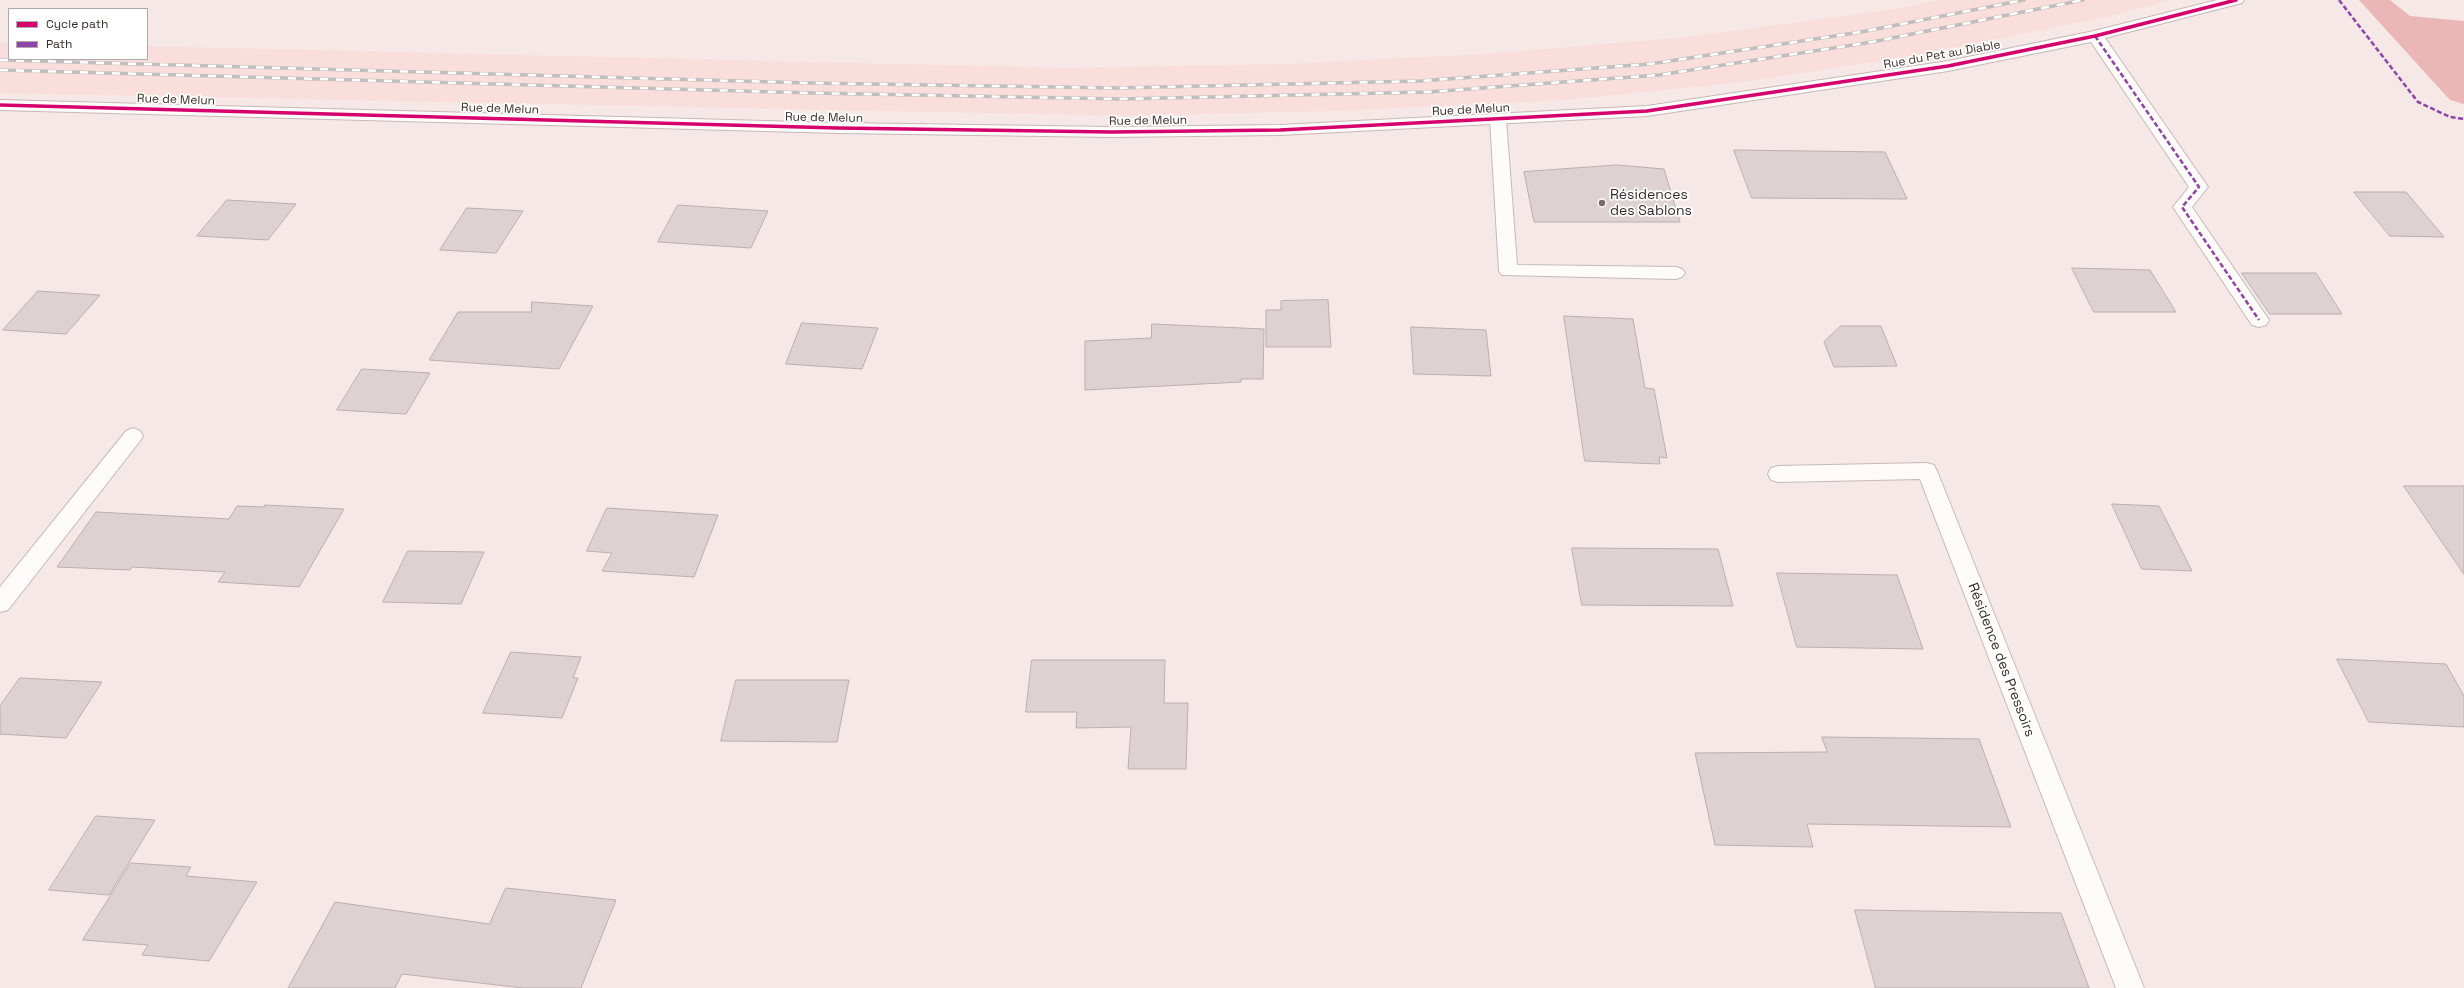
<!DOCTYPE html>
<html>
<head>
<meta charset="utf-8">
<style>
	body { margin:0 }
	#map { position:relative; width:2464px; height:988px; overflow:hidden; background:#f6e8e7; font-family:"Space Grotesk",sans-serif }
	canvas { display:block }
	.legend { position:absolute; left:8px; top:8px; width:140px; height:52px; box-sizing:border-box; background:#fff; border:1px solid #afaaa9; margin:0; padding:5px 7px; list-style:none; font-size:12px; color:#362a29 }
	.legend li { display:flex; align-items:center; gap:8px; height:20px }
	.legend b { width:20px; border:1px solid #afaaa9 }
</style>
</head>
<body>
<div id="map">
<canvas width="2464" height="988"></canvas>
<ul class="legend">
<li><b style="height:5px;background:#d6006c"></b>Cycle path</li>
<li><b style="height:5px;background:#8e44ad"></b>Path</li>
</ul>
</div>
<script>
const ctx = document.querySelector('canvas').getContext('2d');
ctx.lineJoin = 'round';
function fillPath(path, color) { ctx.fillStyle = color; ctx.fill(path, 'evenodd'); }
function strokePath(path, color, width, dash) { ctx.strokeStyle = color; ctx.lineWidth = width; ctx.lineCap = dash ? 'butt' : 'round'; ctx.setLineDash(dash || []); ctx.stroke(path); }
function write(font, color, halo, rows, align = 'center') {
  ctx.font = font + ' "Space Grotesk",sans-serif'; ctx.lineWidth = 3.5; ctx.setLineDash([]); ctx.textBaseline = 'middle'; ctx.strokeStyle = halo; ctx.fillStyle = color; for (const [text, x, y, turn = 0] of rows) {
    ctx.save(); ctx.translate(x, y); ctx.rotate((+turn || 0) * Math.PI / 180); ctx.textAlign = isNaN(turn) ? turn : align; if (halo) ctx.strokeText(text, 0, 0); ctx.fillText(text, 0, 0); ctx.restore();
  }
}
const built = new Path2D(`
	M1940 0H2170L2107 17 1928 53 1752 81 1566 100 1332 111 1124 116 0 93V42L9 43V59H147V46L1067 68 1284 64 1486 54 1688 37 1895 9Z`);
const forest = new Path2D(`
	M2359 0H2390L2410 16 2464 21V104L2450 100Z`);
const building = new Path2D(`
	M1734 150 1885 152 1907 199 1752 198Z
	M1617 165 1664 169 1680 222H1534L1524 172Z
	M2354 192H2406L2444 237 2390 236Z
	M227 200 296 204 268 240 197 236Z
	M678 205 768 211 751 248 658 242Z
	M467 208 523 211 496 253 440 250Z
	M2072 268 2150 270 2176 312H2094Z
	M2242 273H2316L2342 314H2270Z
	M38 291 100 295 66 334 3 330Z
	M1328 300 1331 347H1266V310H1281V301Z
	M532 302 593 306 559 369 429 360 458 312H531Z
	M1564 316 1633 319 1645 388 1654 389 1667 458 1659 457 1660 464 1585 461Z
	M802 323 878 328 862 369 786 364Z
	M1152 324 1264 329 1263 379H1241V382L1085 390V341L1151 338Z
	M1841 326H1881L1897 366 1834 367 1824 342Z
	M1411 327 1486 330 1491 376 1414 374Z
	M362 369 430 373 406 414 337 410Z
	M2404 486H2464V574Z
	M2112 504 2159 506 2192 571 2142 569Z
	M265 505 344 509 299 587 218 582 225 572 132 567 130 570 57 567 96 512 229 519 237 506 264 507Z
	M607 508 718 515 694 577 602 571 612 553 587 551Z
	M1572 548 1718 549 1733 606 1582 605Z
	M408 551 484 552 461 604 383 602Z
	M1777 573 1897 575 1923 649 1797 647Z
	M511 652 581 657 573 678H578L562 718 483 713Z
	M2337 659 2446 664 2464 696V727L2369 722Z
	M1032 660H1165L1164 703H1188L1186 769H1128L1131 727 1076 728 1077 712H1026Z
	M20 678 102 682 66 738 0 734V706Z
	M736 680H849L837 742 721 741Z
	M1822 737 1979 739 2011 827 1807 824 1813 847 1715 845 1695 753 1827 752Z
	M96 816 155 820 109 895 49 890Z
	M131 863 191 867 186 876 257 882 209 961 142 955 148 945 83 940Z
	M506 888 616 900 581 988H523L402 974 395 988H288L335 902 489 924Z
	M1855 910 2061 913 2089 988H1876Z`);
const service = new Path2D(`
	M1498 114 1504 115 1506 119 1517 265 1676 267 1682 269 1685 273 1682 277 1676 279 1502 275 1499 271 1490 119 1492 115Z
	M133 428 140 431 143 436 140 441 8 610 0 612V587L126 431Z
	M1927 463 1934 465 1937 471 2144 988H2116L1920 479 1778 482 1771 480 1768 474 1771 468 1778 466Z`);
const minor = new Path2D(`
	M2217 0H2244L2242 3 2105 38 2208 187 2192 207 2269 320 2266 325 2259 327 2252 325 2173 207 2189 187 2091 42 1948 71 1647 116 1280 135 1112 137 838 133 0 110V100L838 123 1112 127 1280 125 1647 106 1948 61 2094 31Z`);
const rail = new Path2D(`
	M0 60 809 83 1116 88 1420 81 1650 64 1861 32 2024 0
	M0 70 812 93 1121 99 1428 92 1659 75 1872 42 2083 0`);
const quiet = new Path2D(`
	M2339 0 2418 102 2450 117 2464 119
	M2095 36 2199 187 2182 207 2259 320`);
const cycleway = new Path2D(`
	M0 105 838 128 1112 132 1280 130 1647 111 1948 66 2095 36 2236 0`);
const markers = [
	[1602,203,4,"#796c6c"]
];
const farStreetnames = [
	["Rue du Pet au Diable",1942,55,-10],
	["Rue de Melun",176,100,2],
	["Rue de Melun",500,109,2],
	["Rue de Melun",1471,110,-3],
	["Rue de Melun",824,118,1],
	["Rue de Melun",1148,121,-1]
];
const poiNames = [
	["Résidences",1610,195],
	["des Sablons",1610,211]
];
const streetNames = [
	["Résidence des Pressoirs",2001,660,69]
];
fillPath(built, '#fadedc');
fillPath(forest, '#ebb6b6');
fillPath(building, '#ded1d1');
strokePath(building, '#baaeae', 1);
strokePath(service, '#c5b9b8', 2);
strokePath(minor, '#c5b9b8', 2);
fillPath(service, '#fefcfb');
fillPath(minor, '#fefcfb');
strokePath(rail, '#c1bebd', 3.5);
strokePath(rail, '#fff', 2.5, [8]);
strokePath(quiet, '#8e44ad', 2.5, [5, 2.5]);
strokePath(cycleway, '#d6006c', 3.5);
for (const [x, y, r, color] of markers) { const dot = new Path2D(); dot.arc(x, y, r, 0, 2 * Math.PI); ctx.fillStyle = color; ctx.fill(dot); strokePath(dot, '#fff', 1.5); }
write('12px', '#362a29', '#fff', farStreetnames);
write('14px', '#362a29', '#fff', poiNames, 'left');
write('14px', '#362a29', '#fff', streetNames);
</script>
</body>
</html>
